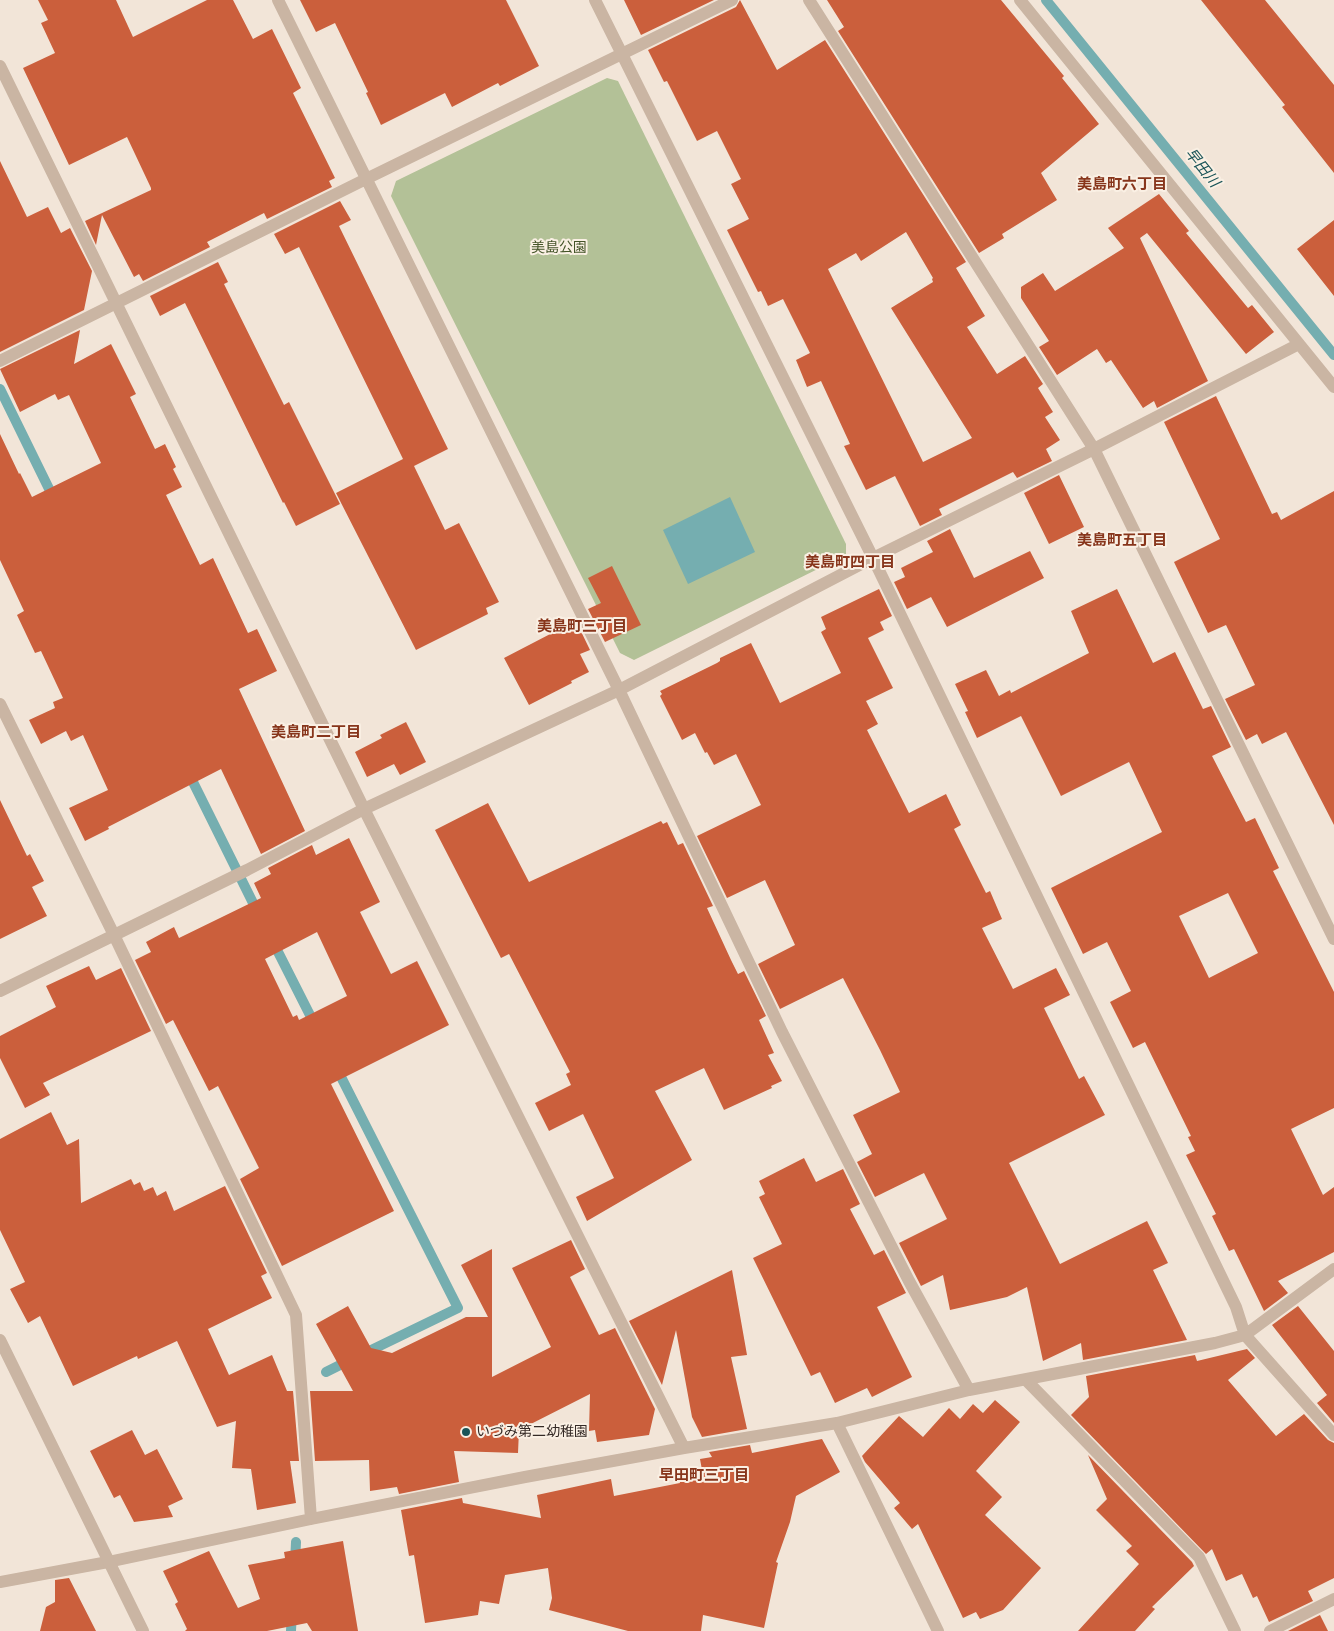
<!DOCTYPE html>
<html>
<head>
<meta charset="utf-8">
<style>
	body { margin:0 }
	canvas { display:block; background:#f2e5d8 }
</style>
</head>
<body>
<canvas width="1334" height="1631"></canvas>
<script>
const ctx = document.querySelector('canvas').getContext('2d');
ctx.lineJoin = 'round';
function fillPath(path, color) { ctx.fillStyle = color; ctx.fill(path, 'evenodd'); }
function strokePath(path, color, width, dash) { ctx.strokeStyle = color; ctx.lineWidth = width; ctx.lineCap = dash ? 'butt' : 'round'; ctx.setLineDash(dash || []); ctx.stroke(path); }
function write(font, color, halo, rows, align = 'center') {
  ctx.font = font + ' "Work Sans","Noto Sans JP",sans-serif'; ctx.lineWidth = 4; ctx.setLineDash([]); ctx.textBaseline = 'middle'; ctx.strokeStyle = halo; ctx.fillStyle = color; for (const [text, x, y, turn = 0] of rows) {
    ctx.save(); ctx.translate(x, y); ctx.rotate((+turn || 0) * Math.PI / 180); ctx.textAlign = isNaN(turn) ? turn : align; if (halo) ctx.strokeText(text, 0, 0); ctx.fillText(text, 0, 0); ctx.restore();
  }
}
const green = new Path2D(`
	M607 78 618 81 846 544V554L844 556 634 660 620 653 391 196 396 181Z`);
const water = new Path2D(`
	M730 497 755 552 688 584 663 530Z`);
const stream = new Path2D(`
	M1046 0 1334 355
	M0 389 55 501
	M188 772 258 913
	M273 942 316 1027
	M336 1067 458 1308 363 1354
	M326 1372 350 1360
	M295 1563 296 1542
	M291 1631 292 1612`);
const building = new Path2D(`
	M38 0H116L133 37 207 0H233L253 39 272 29 301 88 293 93 335 178 329 181 332 187 267 219 264 213 207 242 210 247 143 281 139 274 134 277 102 215 96 245 85 221 151 190V188L127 137 69 165 23 68 55 53 41 23 48 20Z
	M300 0H506L539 66 500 86 498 83 452 107 445 93 381 125 366 93 368 92 335 23 316 32Z
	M624 0H714L641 35Z
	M740 0 777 70 825 40 966 262 956 268 985 316 967 327 997 374 1025 356 1043 384 1038 388 1053 412 1045 417 1060 440 1046 449 1052 461 1017 478 1013 472 939 509 942 515 920 526 895 476 866 490 844 446 850 444 821 381 807 387 796 360 810 353 783 299 768 306 761 291 758 292 727 230 749 219 731 184 741 179 717 131 697 141 667 81 664 82 648 50 736 7ZM906 232 933 278 932 279 933 282 891 308 972 438 923 462 828 269 856 253 861 261Z
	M827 0H1001L1064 76 1062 78 1099 124 1041 173 1057 200 1002 234 1004 238 979 253 838 31 844 27Z
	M1201 0H1265L1334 85V173L1282 107 1285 105Z
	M0 161 27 217 48 207 61 233 70 228 92 271 84 310 0 352Z
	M1159 194 1189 231 1186 233 1248 308 1252 305 1274 332 1246 354 1147 233 1140 238 1208 381 1157 408 1154 401 1143 408 1111 360 1106 363 1097 349 1057 375 1039 347 1049 341 1021 298V287L1043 273 1055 291 1124 248 1108 228Z
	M340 201 351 220 339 226 448 449 414 466 445 530 459 523 499 602 486 608 488 614 416 650 336 493 403 459 299 247 285 254 274 234Z
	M1334 220V296L1297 249Z
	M218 262 228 282 224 284 284 405 289 402 340 504 296 526 284 502 283 503 185 303 160 316 150 296Z
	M80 330 74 364 111 344 136 394 130 397 155 449 165 444 176 467 173 469 182 487 166 495 200 565 213 558 248 633 257 629 277 671 239 689 305 831 261 854 221 769 108 827 109 829 85 841 69 808 108 790 83 735 71 741 66 731 41 744 29 720 55 708 53 702 63 698 41 651 35 653 17 615 24 611 0 560V434L19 474 20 473 32 497 101 463 69 395 58 400 55 394 20 412 0 369Z
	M1216 396 1272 514 1277 512 1281 520 1334 491V825L1286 732 1262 744 1257 734 1246 740 1225 699 1255 685 1226 625 1208 633 1174 562 1220 539 1164 422Z
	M1059 475 1084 527 1049 544 1024 493Z
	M950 529 974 578 1030 551 1044 578 947 627 931 597 907 609 894 582 905 577 901 568 933 552 927 541Z
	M612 566 641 625 605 642 588 609 601 603 588 578Z
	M879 589 892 616 880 622 884 630 868 638 893 688 866 701 878 724 867 730 909 813 946 794 961 825 954 829 986 893 990 891 1002 919 982 928 1013 989 1056 968 1070 995 1044 1008 1079 1079 1084 1076 1105 1115 1009 1163 1060 1264 1147 1221 1168 1263 1153 1270 1187 1340 1083 1360 1081 1343 1043 1361 1027 1287 1007 1297 950 1310 943 1275 921 1286 899 1243 947 1219 924 1173 875 1197 857 1162 872 1154 853 1115 900 1092 880 1050 843 978 780 1009 758 964 795 945 765 880 727 898 697 836 761 805 736 754 714 765 707 752 705 753 695 733 682 740 660 696 662 694 660 691 717 663 720 661V658L751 643 780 703 841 673 821 632 826 629 821 617Z
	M1117 589 1153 663 1175 652 1203 709 1211 706 1231 747 1212 756 1246 822 1255 818 1279 868 1273 871 1334 992V1108L1291 1129 1323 1195 1334 1187V1252L1278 1281 1288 1293 1264 1311 1234 1249 1229 1251 1212 1216 1216 1214 1186 1155 1195 1151 1188 1137 1191 1136 1145 1042 1133 1048 1110 1002 1131 991 1107 942 1083 954 1051 888 1162 832 1129 762 1061 796 1021 716 977 738 965 712 968 711 955 684 986 670 999 696 1010 690 1011 693 1089 653 1071 611ZM1228 893 1258 953 1209 978 1179 916Z
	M574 617 590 650 580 654 589 672 571 681 572 683 529 705 504 658 556 631 554 627Z
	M406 722 426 762 400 775 394 764 367 777 355 752 382 738 380 735Z
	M0 800 27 856 30 854 44 881 32 887 47 916 0 939Z
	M488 803 529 882 661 821 663 824 667 822 678 845 683 843 713 906 707 908 731 960 738 974 744 971 766 1016 759 1020 774 1053 768 1055 782 1081 771 1086 772 1088 724 1110 704 1068 655 1091 692 1160 587 1221 576 1197 614 1178 583 1114 549 1131 535 1103 571 1085 566 1074 570 1072 509 954 501 958 435 830Z
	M349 838 380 902 360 912 391 974 417 961 449 1025 331 1084 394 1211 282 1266 240 1179 259 1168 218 1086 209 1091 173 1020 166 1024 135 960 151 952 146 942 174 927 179 938 261 898 254 883 271 874 268 868 312 845 316 855ZM317 932 347 996 299 1020 297 1015 293 1017 265 959Z
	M89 966 96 980 121 968 151 1031 43 1083 50 1095 25 1108 0 1058V1036L56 1007 46 986Z
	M51 1112 67 1145 79 1139 81 1203 131 1179 134 1185 140 1182 144 1191 153 1187 157 1196 166 1191 174 1211 225 1186 267 1273 261 1276 272 1298 208 1329 229 1375 272 1355 287 1391H293L299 1461H290L296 1503 257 1510 251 1469 232 1468 236 1421 217 1427 177 1341 138 1359 137 1356 73 1386 40 1316 28 1323 10 1289 25 1282 0 1230V1139Z
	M804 1158 816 1182 843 1169 860 1204 850 1209 874 1255 884 1250 906 1293 877 1307 912 1377 872 1397 867 1388 835 1403 820 1372 811 1376 753 1258 782 1244 759 1197 765 1194 759 1181Z
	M571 1240 585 1269 570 1277 599 1335 615 1328 655 1409 649 1435 597 1442 595 1430 589 1431 590 1394 519 1430 518 1453 454 1451 459 1482 399 1494 397 1487 370 1491 369 1460 315 1461 310 1391H353L316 1324 348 1306 371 1348 392 1353 466 1317H488L461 1265 492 1249V1377L551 1347 512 1268Z
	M732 1270 747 1355 731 1357 747 1429 702 1437 692 1417 676 1330 662 1385 629 1321Z
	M1298 1306 1334 1351V1423L1317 1403 1327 1395 1272 1325Z
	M1247 1349 1255 1358 1228 1380 1276 1436 1304 1414 1328 1440 1334 1443V1578L1308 1591 1313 1601 1269 1622 1257 1596 1253 1598 1242 1574 1226 1581 1212 1549 1206 1554 1071 1415 1089 1397 1086 1376 1195 1355 1197 1361Z
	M995 1400 1020 1422 976 1471 1002 1497 985 1515 1041 1568 1003 1610 980 1619 976 1612 963 1618 918 1524 912 1529 894 1508 900 1503 865 1462 862 1456 899 1416 923 1437 949 1408 960 1419 973 1404 983 1413Z
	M132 1430 145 1455 157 1449 183 1499 168 1506 173 1517 134 1522 120 1495 114 1498 90 1451Z
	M822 1439 840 1472 796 1496 790 1522 776 1562 778 1563 764 1628 703 1615 701 1631H628L549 1610 552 1598 548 1568 505 1575 499 1604 480 1601 478 1615 425 1623 414 1555 409 1556 401 1510 462 1498 463 1503 541 1518 537 1495 611 1479 614 1496 680 1483 678 1474 702 1470 700 1459 712 1457 709 1452 750 1445 752 1453Z
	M1088 1455 1192 1562 1194 1566 1152 1607 1155 1609 1135 1631H1078L1139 1564 1126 1551 1132 1546 1096 1510 1107 1499Z
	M343 1541 358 1631H312L307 1623 267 1631H185L187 1629 175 1604 178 1602 163 1571 209 1551 238 1608 260 1599 248 1565 285 1558 284 1552Z
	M69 1578 96 1631H40L46 1607 55 1602V1580Z
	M1320 1615 1328 1631H1288Z`);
const service = new Path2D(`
	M1026 1380 1199 1557 1235 1631`);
const minor = new Path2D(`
	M278 0 619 690 782 1032 909 1281 969 1390
	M595 0 873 558 1236 1307 1245 1335 1334 1435
	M809 0 1094 449 1334 939
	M1020 0 1334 387
	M0 66 364 809 684 1448
	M0 361 366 179 732 0
	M0 704 114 935 296 1315 311 1519
	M0 991 247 870 364 809 619 690 873 558 1094 449 1299 344
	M837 1423 938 1631
	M0 1582 108 1562 311 1519 525 1477 684 1448 837 1423 969 1390 1215 1343 1245 1335 1334 1269
	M1270 1631 1334 1599`);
const tertiary = new Path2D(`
	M0 1340 143 1631`);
const markers = [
	[466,1432,5,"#1a5458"]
];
const parkNames = [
	["美島公園",559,248]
];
const poiNames = [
	["いづみ第二幼稚園",476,1432]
];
const waterNames = [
	["早田川",1202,168,51]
];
const neighbourhoodNames = [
	["美島町六丁目",1122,185],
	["美島町五丁目",1122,541],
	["美島町四丁目",850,563],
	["美島町三丁目",582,627],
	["美島町二丁目",316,733],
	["早田町三丁目",704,1476]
];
fillPath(green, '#b3c197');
fillPath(water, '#75aeb0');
strokePath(stream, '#75aeb0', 10);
fillPath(building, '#cb5f3c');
strokePath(service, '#cab5a3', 12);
strokePath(minor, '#cab5a3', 12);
strokePath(tertiary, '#cab5a3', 12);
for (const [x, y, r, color] of markers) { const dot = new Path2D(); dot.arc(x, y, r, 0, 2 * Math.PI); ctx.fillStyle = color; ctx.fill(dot); strokePath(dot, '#faf0e4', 2); }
write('14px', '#445428', '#faf0e4', parkNames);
write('14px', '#352a26', '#faf0e4', poiNames, 'left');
write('italic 15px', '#1a5458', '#faf0e4', waterNames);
write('bold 15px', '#87351b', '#faf0e4', neighbourhoodNames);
</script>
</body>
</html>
